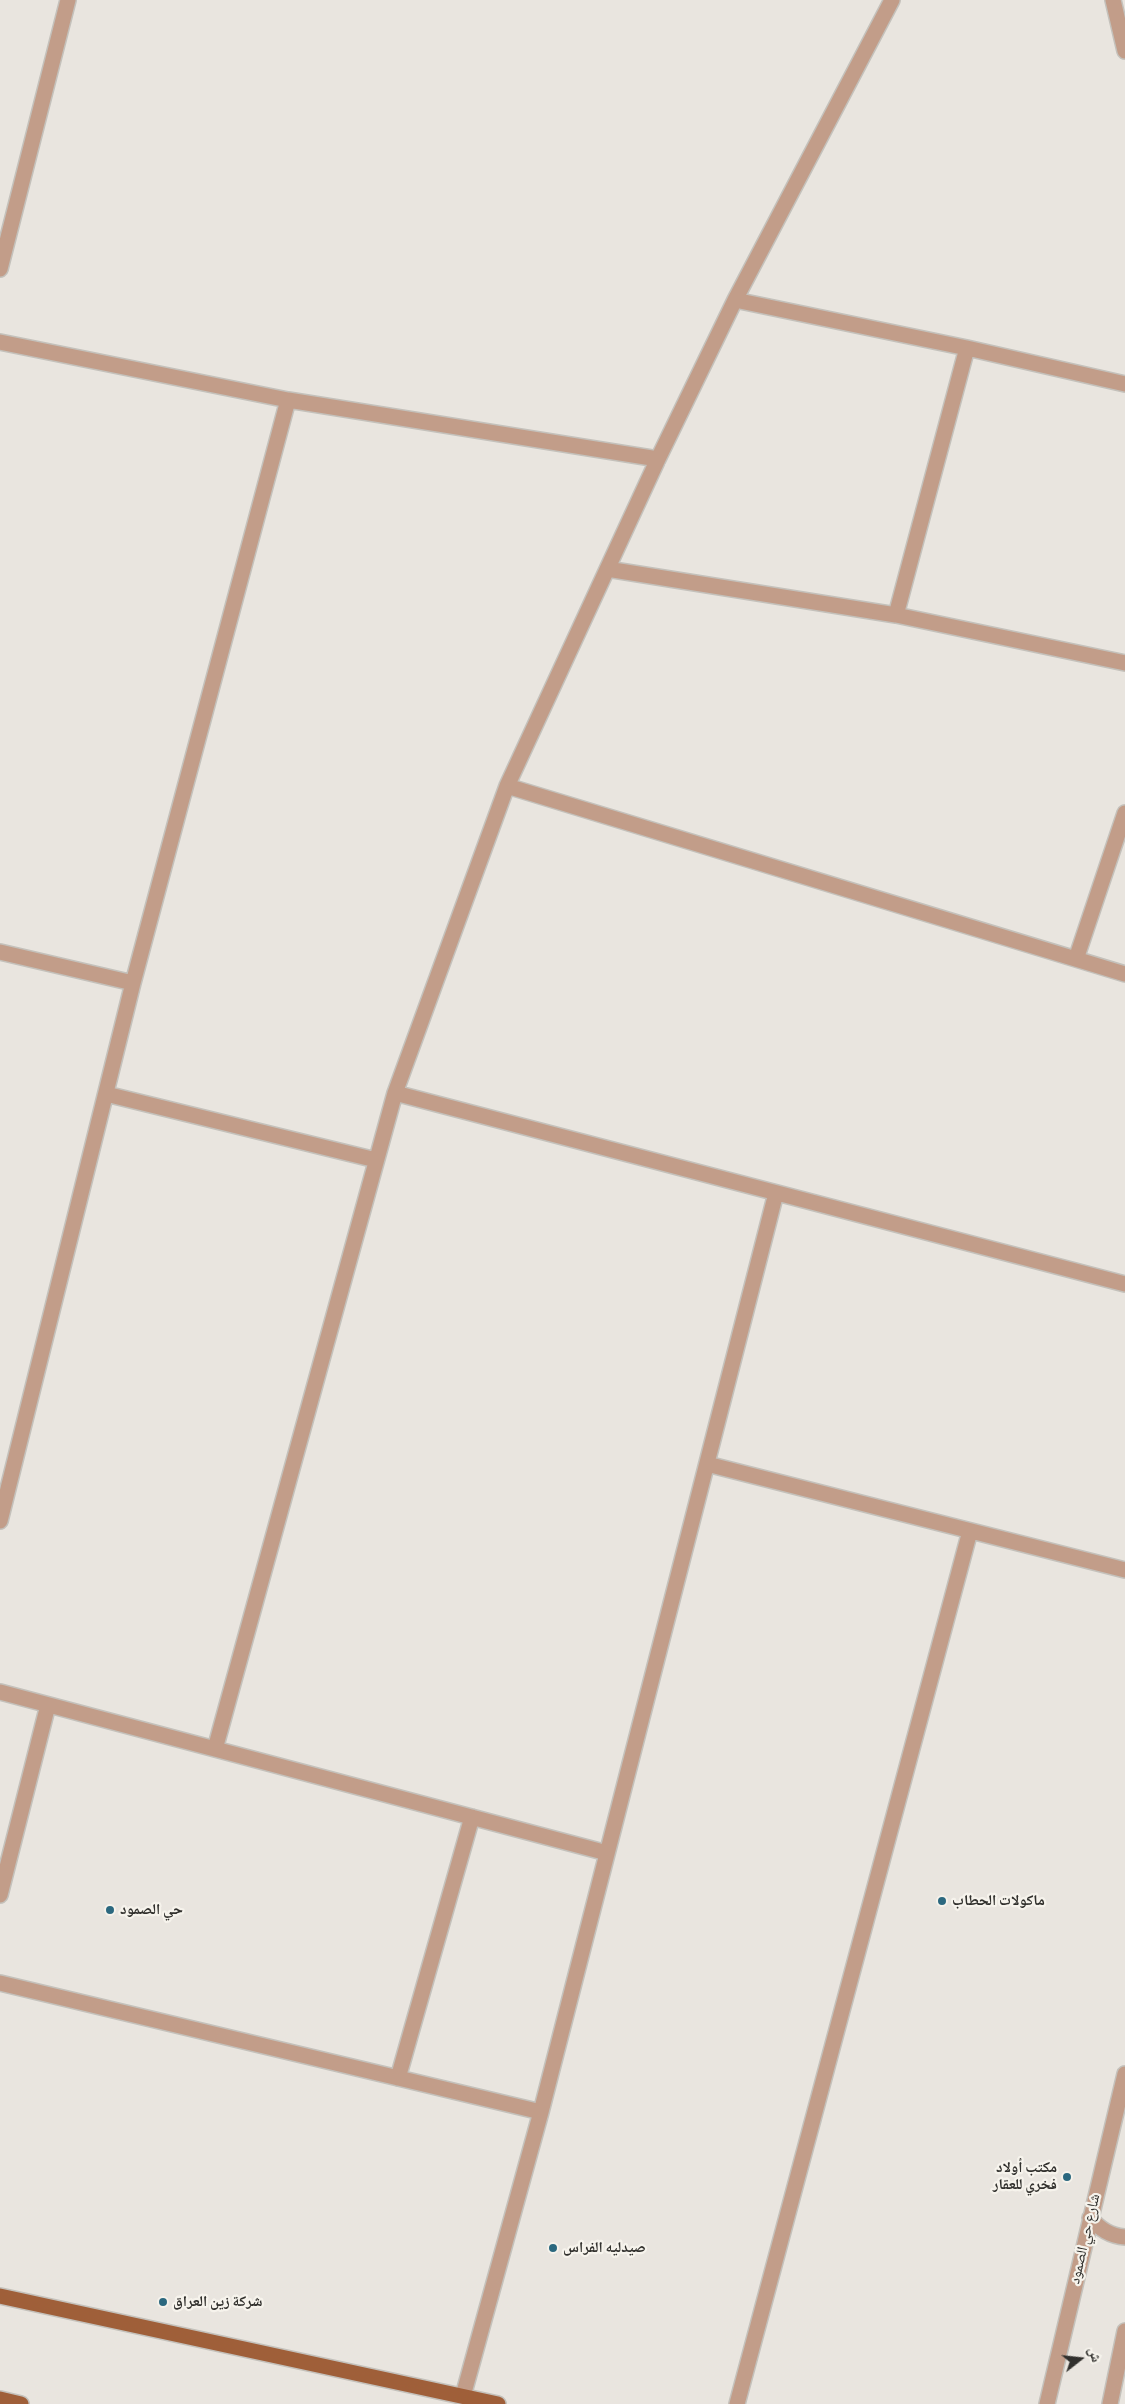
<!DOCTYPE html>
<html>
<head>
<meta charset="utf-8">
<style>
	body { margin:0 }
	#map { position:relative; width:1125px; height:2404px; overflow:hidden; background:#e9e5df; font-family:Bitter,"Noto Naskh Arabic",serif }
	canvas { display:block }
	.north { position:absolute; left:1055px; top:2334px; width:50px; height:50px; -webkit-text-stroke:4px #f6f3ec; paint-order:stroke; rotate:74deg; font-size:14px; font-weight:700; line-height:20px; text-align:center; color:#31302d }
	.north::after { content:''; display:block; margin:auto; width:18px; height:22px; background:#31302d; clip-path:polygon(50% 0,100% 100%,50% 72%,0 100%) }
</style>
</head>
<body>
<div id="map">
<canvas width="1125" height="2404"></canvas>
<div class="north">ش</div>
</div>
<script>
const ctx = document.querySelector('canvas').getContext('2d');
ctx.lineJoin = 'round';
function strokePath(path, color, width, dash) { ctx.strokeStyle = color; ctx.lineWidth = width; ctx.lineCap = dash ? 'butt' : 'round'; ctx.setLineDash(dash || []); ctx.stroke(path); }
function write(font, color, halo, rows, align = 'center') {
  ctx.font = font + ' Bitter,"Noto Naskh Arabic",serif'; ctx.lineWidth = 4.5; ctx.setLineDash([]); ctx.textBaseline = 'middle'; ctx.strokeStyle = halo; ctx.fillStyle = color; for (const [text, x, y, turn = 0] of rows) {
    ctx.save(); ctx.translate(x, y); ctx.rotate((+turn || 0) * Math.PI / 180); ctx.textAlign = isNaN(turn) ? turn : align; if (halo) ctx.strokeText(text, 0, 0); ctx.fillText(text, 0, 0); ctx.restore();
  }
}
const minor = new Path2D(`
	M1113 0 1125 51
	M0 269 68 0
	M735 300 967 348 1125 384
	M0 342 288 400 658 459
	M607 569 896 615 1125 663
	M896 615 967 348
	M507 786 1125 974
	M0 952 133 983
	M1076 959 1125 813
	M395 1093 1125 1284
	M106 1094 376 1160
	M707 1464 1125 1570
	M0 1521 133 983 288 400
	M0 1692 607 1853
	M215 1749 395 1093 507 786 658 459 735 300 892 0
	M0 1895 48 1705
	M0 1983 541 2112
	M398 2078 472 1817
	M1090 2218C1100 2229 1110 2236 1125 2237
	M463 2396 541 2112 776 1193
	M737 2404 970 1531
	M1047 2404 1125 2074
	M1110 2404 1125 2331`);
const major = new Path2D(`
	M0 2296 498 2404
	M0 2399 21 2404`);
const markers = [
	[942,1901,5,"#2b687f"],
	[110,1910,5,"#2b687f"],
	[1067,2177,5,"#2b687f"],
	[553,2248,5,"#2b687f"],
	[163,2302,5,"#2b687f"]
];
const poiNames = [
	["ماكولات الحطاب",952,1901],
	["حي الصمود",120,1910],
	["مكتب أولاد",1057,2168,"right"],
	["فخري للعقار",1057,2185,"right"],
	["صيدليه الفراس",563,2248],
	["شركة زين العراق",173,2302]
];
const streetNames = [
	["شارع حي الصمود",1085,2239,-77]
];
strokePath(minor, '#c4c1bb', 18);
strokePath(major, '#c4c1bb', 18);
strokePath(minor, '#c29d89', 15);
strokePath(major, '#9f5f39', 15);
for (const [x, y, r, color] of markers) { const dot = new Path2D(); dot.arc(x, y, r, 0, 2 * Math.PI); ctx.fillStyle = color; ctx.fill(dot); strokePath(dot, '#f6f3ec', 2); }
write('bold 15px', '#31302d', '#f6f3ec', poiNames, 'left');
write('15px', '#31302d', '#f6f3ec', streetNames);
</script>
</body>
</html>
